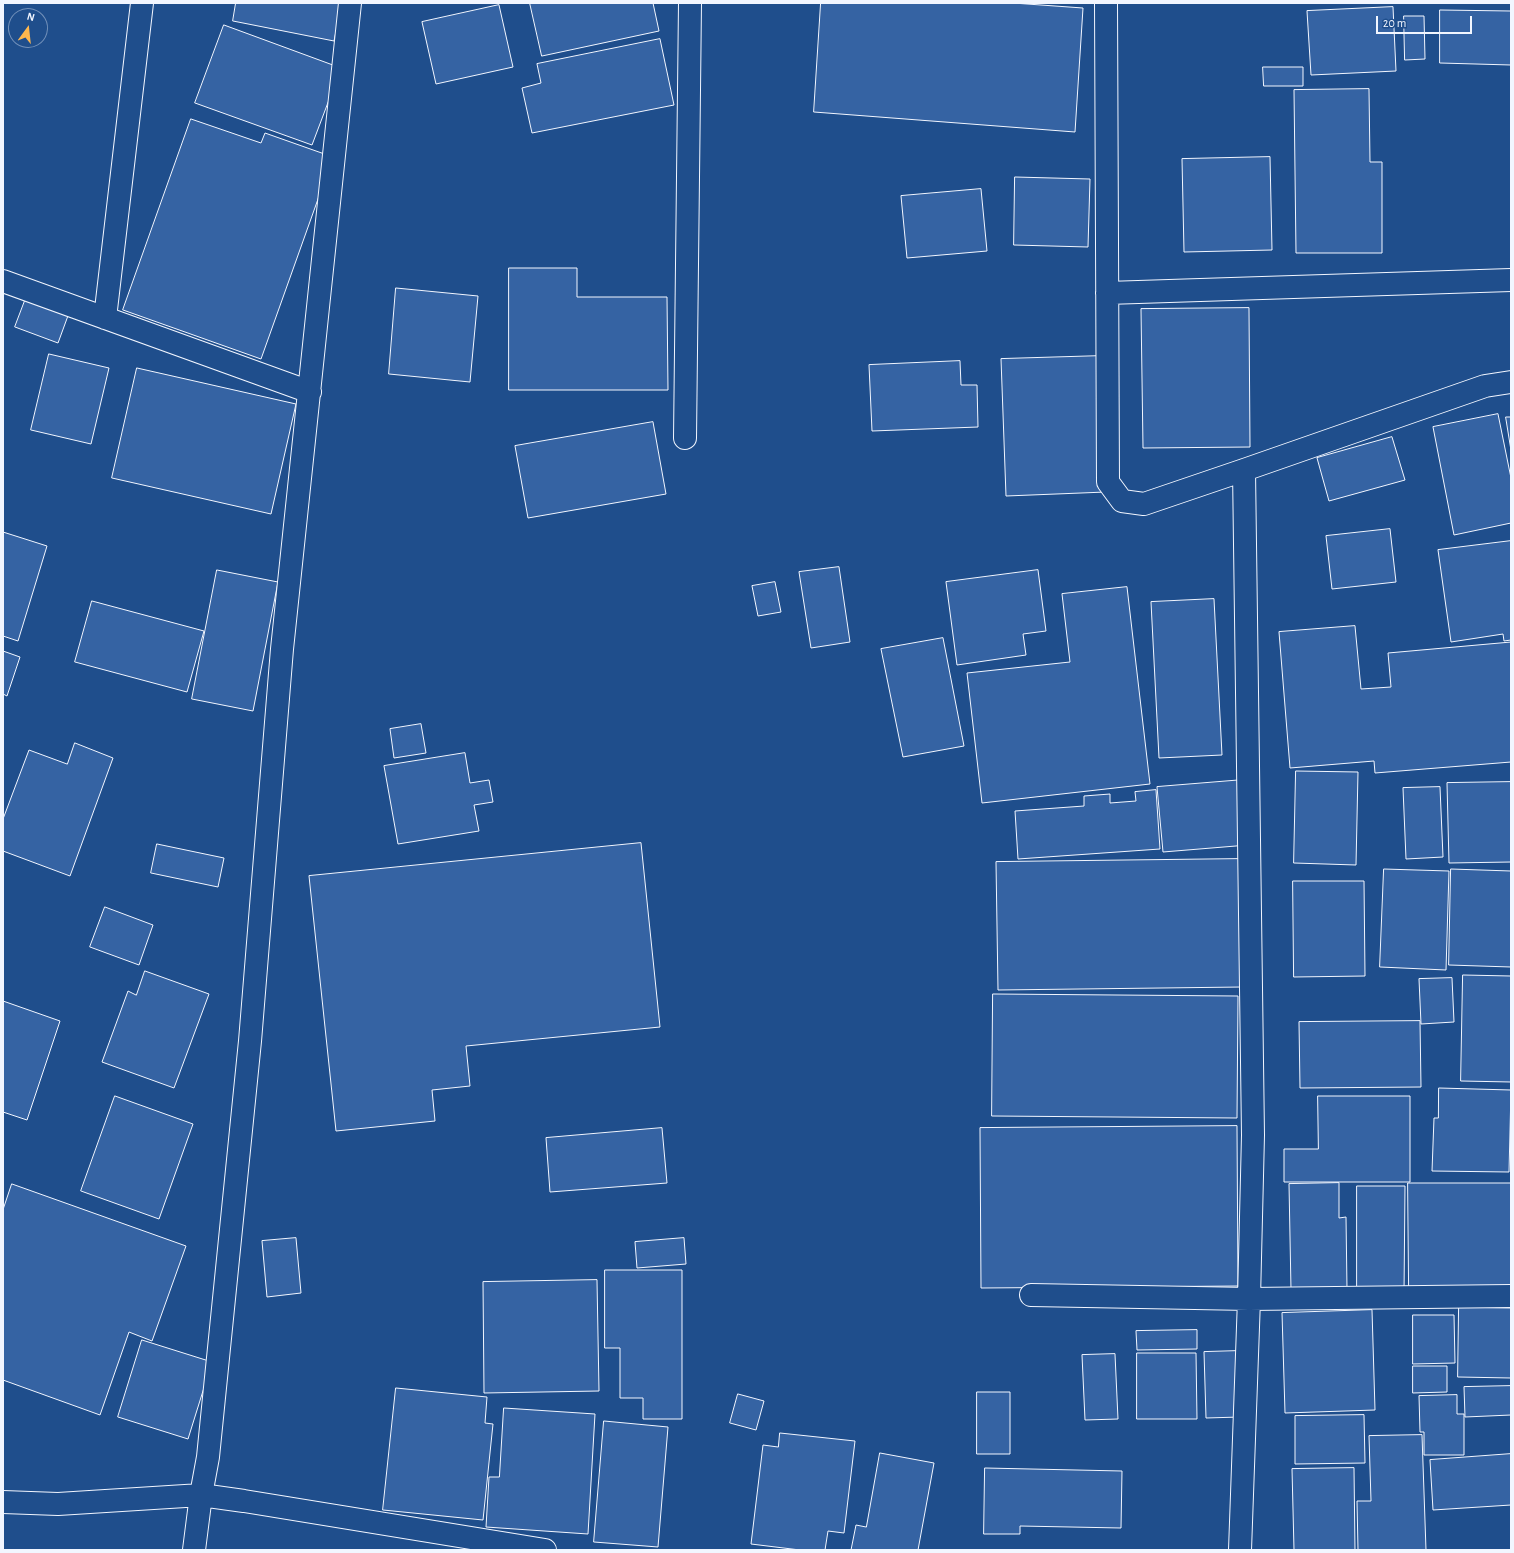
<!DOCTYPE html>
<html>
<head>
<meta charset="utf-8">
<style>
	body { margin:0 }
	#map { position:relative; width:1514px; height:1553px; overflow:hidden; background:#1f4e8c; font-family:"Alegreya Sans",sans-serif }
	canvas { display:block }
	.frame { position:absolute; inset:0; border:4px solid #f2f6ff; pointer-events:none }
	.north { position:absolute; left:8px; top:8px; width:40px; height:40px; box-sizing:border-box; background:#1f4e8c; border:1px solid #7391ba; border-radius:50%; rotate:15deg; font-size:11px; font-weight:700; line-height:16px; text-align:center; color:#f2f6ff }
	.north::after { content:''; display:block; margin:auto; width:14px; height:18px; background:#ffb74d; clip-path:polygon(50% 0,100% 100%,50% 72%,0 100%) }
	.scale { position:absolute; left:1376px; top:16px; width:96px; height:18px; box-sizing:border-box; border:2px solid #f2f6ff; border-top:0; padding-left:5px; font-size:12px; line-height:14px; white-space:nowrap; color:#f2f6ff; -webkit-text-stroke:3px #1f4e8c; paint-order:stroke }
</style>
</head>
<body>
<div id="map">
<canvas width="1514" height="1553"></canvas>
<div class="frame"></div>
<div class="north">N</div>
<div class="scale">20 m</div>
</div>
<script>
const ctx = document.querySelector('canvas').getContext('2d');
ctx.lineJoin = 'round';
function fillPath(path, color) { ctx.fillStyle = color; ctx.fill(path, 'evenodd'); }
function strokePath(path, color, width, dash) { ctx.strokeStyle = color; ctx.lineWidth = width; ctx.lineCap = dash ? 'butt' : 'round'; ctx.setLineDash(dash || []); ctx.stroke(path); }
const building = new Path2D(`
	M236 3H342L334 41 233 21Z
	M530 3H653L659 31 542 56Z
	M821 3H1013L1083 8 1075 132 814 112Z
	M499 5 513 67 436 84 422 22Z
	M1393 7 1396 71 1311 75 1307 11Z
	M1440 10 1511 11V65L1440 63Z
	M1404 16H1424L1425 59 1405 60Z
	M224 25 341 68 312 145 195 103Z
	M660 39 674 105 532 133 522 88 541 83 537 64Z
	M1263 67H1303V86H1264Z
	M1369 89 1370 162H1382V253H1296L1294 90Z
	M191 119 261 143 265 133 333 157 261 359 123 310Z
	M1270 157 1272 250 1184 252 1182 159Z
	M1015 177 1090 179 1088 247 1014 245Z
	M981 189 987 251 907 258 901 196Z
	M509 268H577V297H667L668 390H509Z
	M396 288 478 296 470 382 389 374Z
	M26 298 69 313 58 343 15 327Z
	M1249 308 1250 447 1143 448 1141 309Z
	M49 354 109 368 91 444 31 430Z
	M1101 356 1106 492 1006 496 1001 359Z
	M960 361 961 385H977L978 427 872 431 869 365Z
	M137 368 296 404 271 514 112 478Z
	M1498 414 1511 478V523L1454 535 1433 427Z
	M1506 417H1511V450Z
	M653 422 666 494 528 518 515 446Z
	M1392 437 1405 480 1329 501 1317 458Z
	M1390 529 1396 582 1332 589 1326 536Z
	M3 532 47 546 18 641 3 636Z
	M1511 541V640L1504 641 1503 634 1451 642 1438 550Z
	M839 567 850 642 811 648 799 572Z
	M217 570 278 582 253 711 192 699Z
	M1038 570 1046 631 1023 634 1026 655 957 665 946 582Z
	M775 582 781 612 758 616 752 586Z
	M1127 587 1150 784 982 803 967 673 1070 662 1062 594Z
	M1214 599 1222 755 1159 758 1151 602Z
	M92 601 204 631 187 692 75 662Z
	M1355 626 1361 689 1391 687 1388 653 1511 642V762L1375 773 1374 761 1290 768 1279 632Z
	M943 638 964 746 903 757 881 649Z
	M3 651 20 657 7 696 3 694Z
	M421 724 426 753 394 758 390 729Z
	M75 743 113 758 70 876 3 851V819L29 750 67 764Z
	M465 753 470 783 489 780 493 802 474 805 479 831 398 844 384 766Z
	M1296 771 1358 772 1356 865 1294 863Z
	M1243 780 1248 845 1163 852 1157 787Z
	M1511 782V862L1449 863 1447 783Z
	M1440 787 1443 857 1406 859 1403 788Z
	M1156 790 1160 849 1018 859 1015 811 1084 806V796L1110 794V803L1136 801 1135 792Z
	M641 843 660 1027 466 1046 470 1086 432 1090 435 1121 336 1131 309 876Z
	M157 844 224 858 218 887 151 873Z
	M1240 859 1242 987 998 990 996 862Z
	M1384 869 1449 871 1446 970 1380 967Z
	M1451 869 1511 871V967L1449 965Z
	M1293 881H1364L1365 976 1294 977Z
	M105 907 153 925 139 965 90 947Z
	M145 971 209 994 174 1088 102 1062 128 991 136 995Z
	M1463 975 1511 976V1082L1461 1081Z
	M1452 978 1454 1022 1421 1024 1419 979Z
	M993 994 1238 996 1237 1118 992 1116Z
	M3 1001 60 1021 27 1120 3 1112Z
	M1420 1021 1421 1087 1300 1088 1299 1022Z
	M1439 1088 1511 1090 1509 1172 1432 1171 1434 1118H1438Z
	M115 1096 193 1124 159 1219 81 1191Z
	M1318 1096H1410V1182H1284V1149H1318Z
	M1237 1126 1238 1286 981 1288 980 1128Z
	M662 1128 667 1183 550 1192 546 1138Z
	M1339 1183V1218L1346 1217 1347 1289 1291 1290 1289 1184Z
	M1408 1183H1511V1289H1409Z
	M12 1184 186 1246 152 1341 129 1332 100 1415 3 1380V1210Z
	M1357 1186H1405L1404 1294 1357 1293Z
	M296 1238 301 1293 267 1297 262 1241Z
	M684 1238 686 1264 637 1268 635 1242Z
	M605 1270H682V1419H643V1398H620V1348H605Z
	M597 1280 599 1391 484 1393 483 1282Z
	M1459 1307 1511 1308V1378L1458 1377Z
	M1372 1310 1375 1410 1285 1413 1282 1313Z
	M1413 1315H1454L1455 1363 1413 1364Z
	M1197 1330V1349L1137 1350 1136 1331Z
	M142 1340 212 1362 188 1439 118 1417Z
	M1238 1351 1240 1417 1206 1418 1204 1352Z
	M1137 1353H1196L1197 1419H1137Z
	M1115 1354 1118 1419 1085 1420 1082 1355Z
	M1413 1366H1447V1392L1413 1393Z
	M1511 1386V1415L1465 1417 1464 1387Z
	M396 1388 487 1397 485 1423 493 1424 483 1520 383 1510Z
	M977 1392H1010V1454H977Z
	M738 1394 764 1401 756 1430 730 1423Z
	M1457 1395V1414H1464V1455H1424V1432H1420L1419 1396Z
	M504 1408 595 1414 588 1534 486 1527 489 1477H499Z
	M1364 1415 1365 1463 1295 1464V1416Z
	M604 1421 668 1427 658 1547 594 1542Z
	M780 1433 855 1441 844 1533 828 1531 825 1550H800L751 1544 763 1445 778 1447Z
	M1422 1435 1426 1550H1358L1357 1501H1371L1369 1436Z
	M880 1453 934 1463 918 1550H851L856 1525 866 1527Z
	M1511 1454V1505L1433 1510 1430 1460Z
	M985 1468 1122 1471 1121 1528 1020 1526V1534H984Z
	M1354 1468 1355 1550H1294L1292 1469Z`);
const street = new Path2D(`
	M350 3 282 649 250 1041 208 1457 201 1495 244 1501 545 1550
	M1106 3 1108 482 1122 501 1144 504 1244 470 1485 386 1511 382
	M3 281 310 392
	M1107 293 1511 280
	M105 318 142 3
	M685 438 690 3
	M1031 1295 1249 1299 1511 1296
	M3 1502 58 1504 201 1495 194 1550
	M1240 1550 1249 1299 1253 1135 1244 470`);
fillPath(building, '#3563a3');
strokePath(building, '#f2f6ff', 1);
strokePath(street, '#f2f6ff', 24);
strokePath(street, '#1f4e8c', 22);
</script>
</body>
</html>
